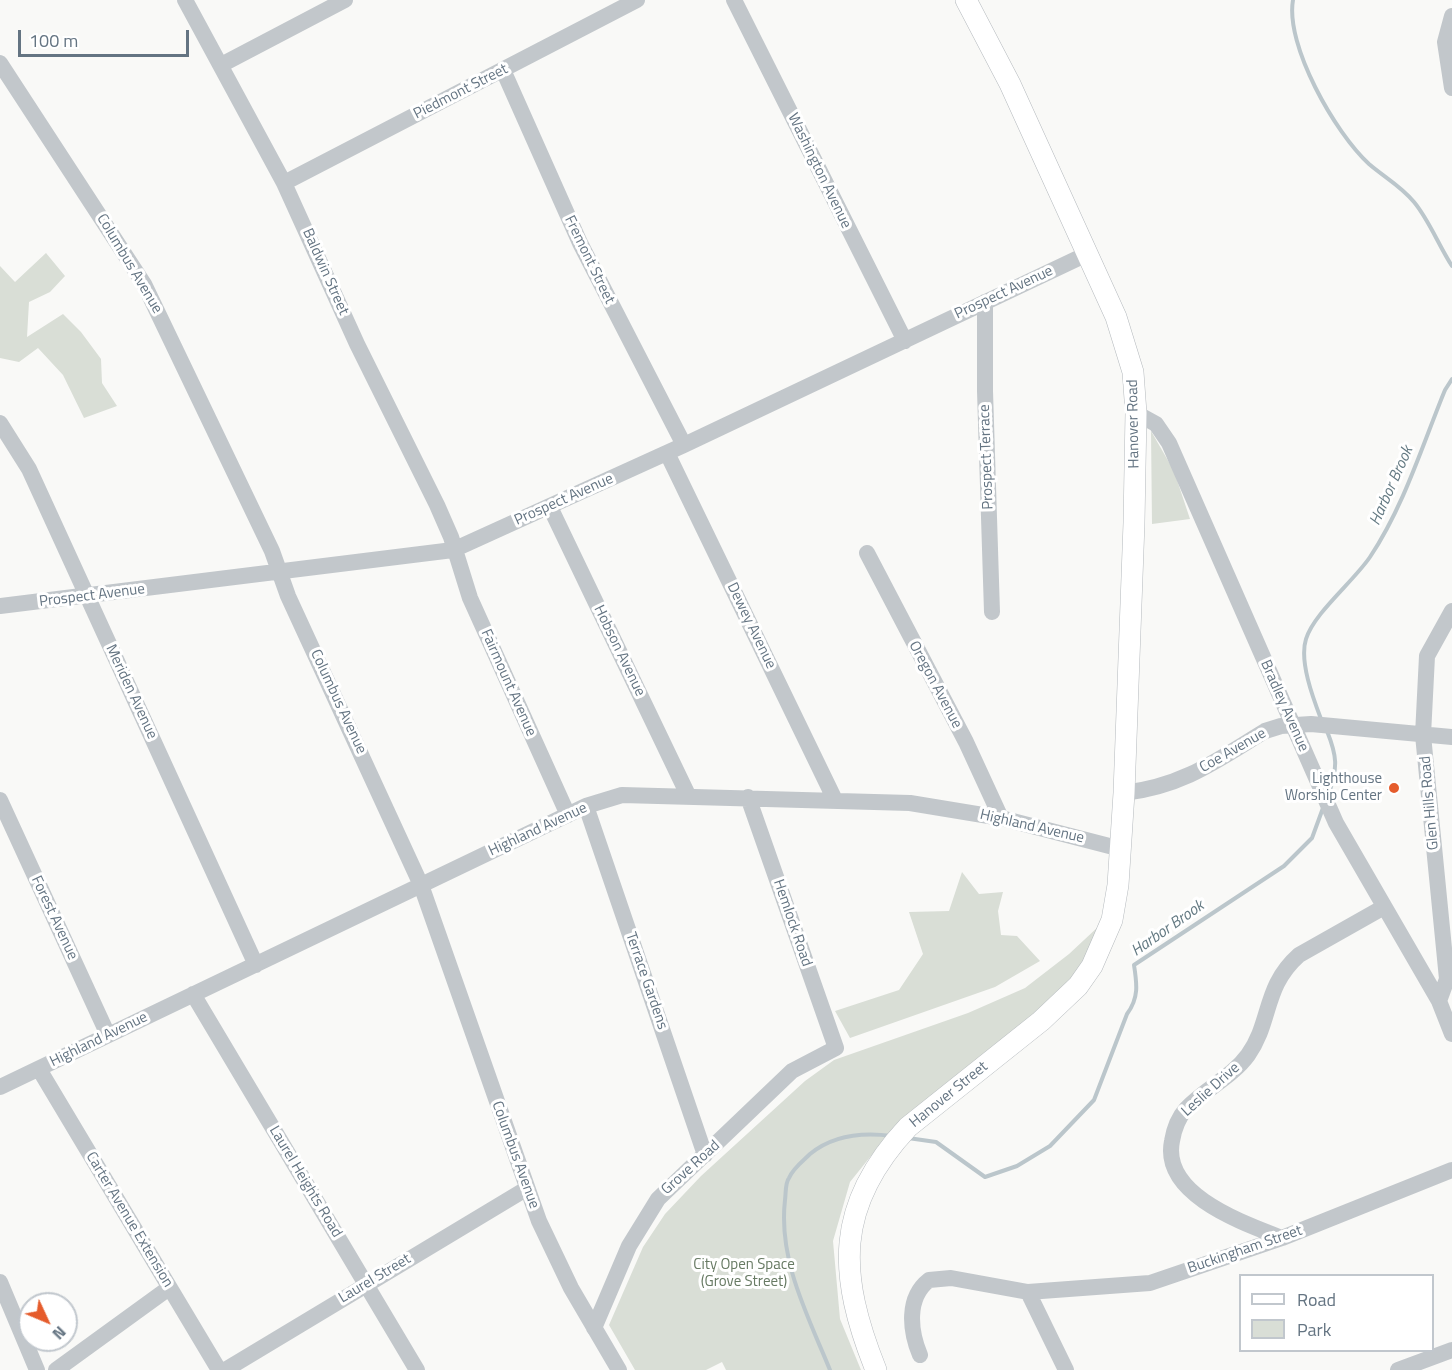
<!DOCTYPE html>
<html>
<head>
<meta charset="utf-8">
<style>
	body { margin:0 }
	#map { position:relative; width:1452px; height:1370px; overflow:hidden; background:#f9f9f7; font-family:"Titillium Web",sans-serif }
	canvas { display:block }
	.legend { position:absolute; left:1239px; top:1274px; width:195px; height:78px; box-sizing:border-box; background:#fff; border:2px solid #c1c7cd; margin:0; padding:8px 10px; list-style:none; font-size:18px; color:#647482 }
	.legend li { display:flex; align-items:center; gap:12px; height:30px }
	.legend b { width:30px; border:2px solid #c1c7cd }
	.north { position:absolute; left:18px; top:1292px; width:60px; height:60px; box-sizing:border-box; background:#fff; border:2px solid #c1c7cd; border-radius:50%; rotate:134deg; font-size:16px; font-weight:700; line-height:24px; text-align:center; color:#647482 }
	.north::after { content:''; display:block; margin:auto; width:21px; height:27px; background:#e55c2c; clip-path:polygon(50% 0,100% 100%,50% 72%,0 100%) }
	.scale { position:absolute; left:18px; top:30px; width:171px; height:27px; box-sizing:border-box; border:3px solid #647482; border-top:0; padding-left:8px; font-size:18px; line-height:21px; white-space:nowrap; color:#647482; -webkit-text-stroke:4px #fff; paint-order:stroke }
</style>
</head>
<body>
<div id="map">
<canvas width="1452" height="1370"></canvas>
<ul class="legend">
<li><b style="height:8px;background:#fff"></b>Road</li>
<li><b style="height:16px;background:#d9ded6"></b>Park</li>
</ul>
<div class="north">N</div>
<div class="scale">100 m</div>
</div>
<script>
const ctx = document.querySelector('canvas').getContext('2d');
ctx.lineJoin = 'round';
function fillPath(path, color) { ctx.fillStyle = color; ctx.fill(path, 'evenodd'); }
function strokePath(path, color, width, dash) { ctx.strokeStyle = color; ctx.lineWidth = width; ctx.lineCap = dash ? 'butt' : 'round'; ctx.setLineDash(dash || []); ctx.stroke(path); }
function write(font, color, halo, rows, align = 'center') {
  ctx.font = font + ' "Titillium Web",sans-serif'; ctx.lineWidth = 6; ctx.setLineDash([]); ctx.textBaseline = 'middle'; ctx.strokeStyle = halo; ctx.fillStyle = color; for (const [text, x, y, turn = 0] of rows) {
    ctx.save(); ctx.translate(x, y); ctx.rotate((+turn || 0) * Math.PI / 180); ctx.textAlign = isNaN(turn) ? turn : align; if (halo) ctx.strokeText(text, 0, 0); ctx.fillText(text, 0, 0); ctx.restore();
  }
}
const green = new Path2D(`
	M46 253 65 276 50 292 29 302 27 337 63 314 81 332 101 359 102 383 117 406 84 418 63 375 38 348 19 362 0 358V266L15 282Z
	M1151 431 1174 471 1190 519 1152 524Z
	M962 872 979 894 1003 892 998 911 1001 935 1017 936 1040 961 995 987 850 1038 835 1011 899 990 923 954 909 912 949 911Z
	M1099 926 1106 927 1059 999 895 1126 850 1182 833 1241 840 1319 861 1370H726L722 1362 706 1370H635L609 1325 643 1247 665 1214 701 1176 805 1081 834 1060 968 1013 1025 988 1069 954Z`);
const stream = new Path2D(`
	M1293 0C1285 45 1335 133 1369 164 1384 177 1401 186 1414 202 1429 220 1439 246 1452 266
	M1321 719C1313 698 1299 661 1306 639 1314 613 1353 582 1370 557 1404 506 1422 446 1445 390L1452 379
	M1327 731C1337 756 1338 767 1329 793
	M908 1138 936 1142 985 1177 1017 1166 1050 1146 1094 1100 1127 1014C1139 998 1137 984 1134 965L1284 866 1312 838 1323 808
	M830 1370C808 1316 778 1260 785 1200 786 1193 785 1183 789 1178 793 1168 803 1161 810 1154 833 1135 862 1132 892 1136`);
const minor = new Path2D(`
	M185 0 284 183 357 344 437 505 451 537 470 598 568 815
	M734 0 905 341
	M1452 16 1445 42 1452 88
	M0 63 144 284 272 551 288 596 421 885 539 1221 571 1288 619 1370
	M221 65 345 0
	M503 70 580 243 684 445
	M284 183 637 0
	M985 302V391L992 612
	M1136 413 1156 424 1169 443 1336 823 1439 1001 1452 1034
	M0 423 29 469 256 965
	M667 453 835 800
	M550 507 688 795
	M867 553 966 742 1001 818
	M0 606 453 550 684 445 1087 254
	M1124 793C1183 786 1216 761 1265 731L1281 726 1311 724 1452 737
	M0 800 108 1035
	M586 806 705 1155
	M193 994 417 1370
	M1439 1001 1447 979 1423 735 1427 656 1452 611
	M39 1069 219 1370
	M0 1087 586 806 622 795 910 803 1001 818 1121 849
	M1282 1238C1244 1223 1161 1195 1172 1141 1174 1129 1178 1118 1186 1109 1205 1089 1232 1077 1248 1055 1272 1021 1263 987 1299 955L1384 907
	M0 1282 37 1370
	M1028 1292 1066 1370
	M594 1328 629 1246 658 1199 792 1071 836 1048 748 797
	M920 1355C910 1331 906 1298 929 1280L951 1278 1028 1292 1150 1283 1282 1238 1452 1170
	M56 1370 169 1288
	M225 1370 526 1189
	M1398 1370 1452 1350`);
const major = new Path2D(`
	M876 1370C838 1275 834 1206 908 1127L1041 1021 1078 986 1092 966 1112 920 1118 885 1124 793 1134 523 1136 413 1133 372 1116 317 1010 84 966 0`);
const markers = [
	[1394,788,6,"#e55c2c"]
];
const streetNames = [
	["Piedmont Street",461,92,-27],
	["Washington Avenue",819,171,64],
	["Fremont Street",589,260,64],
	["Columbus Avenue",129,264,59],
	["Baldwin Street",325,272,66],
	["Prospect Avenue",1004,293,-25],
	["Hanover Road",1134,424,-91],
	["Prospect Terrace",987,457,-92],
	["Prospect Avenue",564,500,-24],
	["Prospect Avenue",92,596,-7],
	["Dewey Avenue",751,626,64],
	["Hobson Avenue",619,651,64],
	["Fairmount Avenue",508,683,66],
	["Oregon Avenue",935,685,62],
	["Meriden Avenue",131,692,65],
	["Columbus Avenue",338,702,65],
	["Bradley Avenue",1284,706,66],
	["Coe Avenue",1233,751,-30],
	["Glen Hills Road",1430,803,-95],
	["Highland Avenue",1032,827,13],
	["Highland Avenue",538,830,-25],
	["Forest Avenue",54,918,65],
	["Hemlock Road",792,923,71],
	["Terrace Gardens",646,981,71],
	["Highland Avenue",99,1040,-26],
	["Leslie Drive",1211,1090,-42],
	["Hanover Street",949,1095,-39],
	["Columbus Avenue",515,1155,70],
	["Grove Road",691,1168,-42],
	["Laurel Heights Road",305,1182,59],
	["Carter Avenue Extension",129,1220,59],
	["Buckingham Street",1245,1250,-19],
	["Laurel Street",375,1279,-31]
];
const poiNames = [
	["Lighthouse",1382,779],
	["Worship Center",1382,796]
];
const parkNames = [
	["City Open Space",744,1265],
	["(Grove Street)",744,1282]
];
const waterNames = [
	["Harbor Brook",1392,486,-66],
	["Harbor Brook",1168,929,-35]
];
fillPath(green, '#d9ded6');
strokePath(stream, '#bbc6cb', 4);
strokePath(major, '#b4b9bd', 22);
strokePath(minor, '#c2c7cb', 16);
strokePath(major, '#fff', 21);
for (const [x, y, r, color] of markers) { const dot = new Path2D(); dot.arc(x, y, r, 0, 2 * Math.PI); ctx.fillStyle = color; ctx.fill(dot); strokePath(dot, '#fff', 2); }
write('15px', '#647482', '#fff', streetNames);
write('15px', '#647482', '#fff', poiNames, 'right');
write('15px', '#677a63', '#fff', parkNames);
write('italic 16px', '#647a83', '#fff', waterNames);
</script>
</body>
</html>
